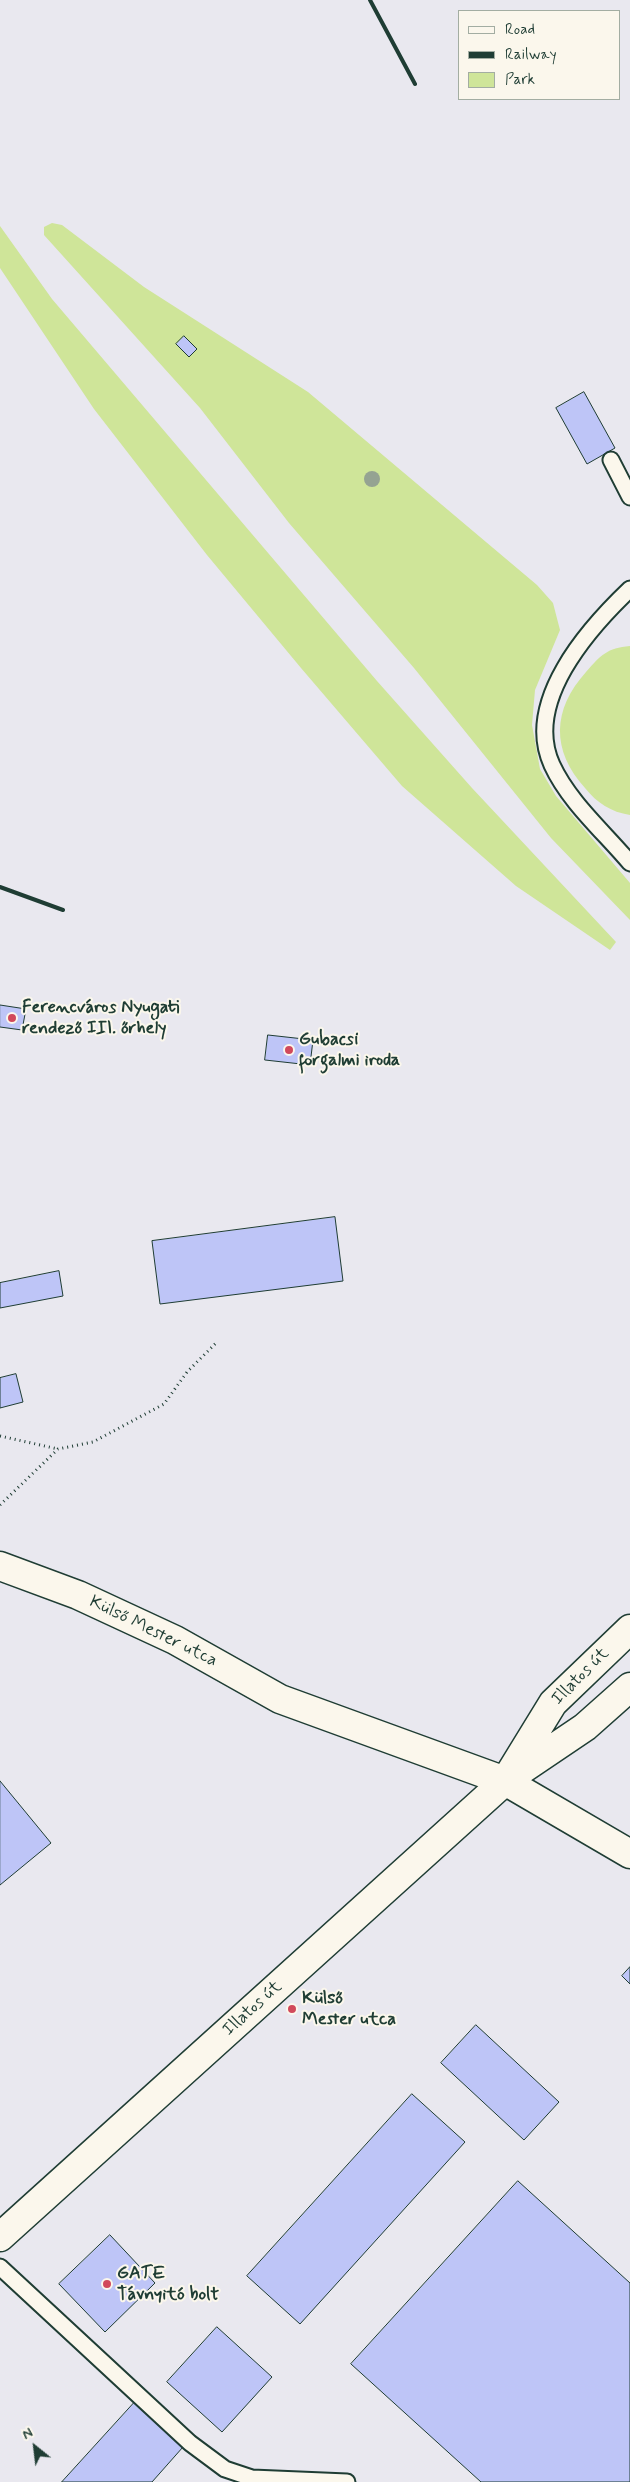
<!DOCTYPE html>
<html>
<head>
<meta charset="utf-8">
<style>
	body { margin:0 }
	#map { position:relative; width:630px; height:2482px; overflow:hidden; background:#fbf7ec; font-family:Mynerve,sans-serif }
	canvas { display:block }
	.legend { position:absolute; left:458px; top:10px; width:162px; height:90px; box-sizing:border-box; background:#fbf7ec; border:1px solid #a3ada2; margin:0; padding:6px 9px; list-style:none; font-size:15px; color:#1f3d34 }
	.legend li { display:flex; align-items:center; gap:10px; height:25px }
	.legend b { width:25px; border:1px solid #a3ada2 }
	.north { position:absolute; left:10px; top:2422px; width:50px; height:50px; -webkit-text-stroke:4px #fbf7ec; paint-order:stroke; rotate:331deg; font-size:14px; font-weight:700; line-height:20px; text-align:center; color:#1f3d34 }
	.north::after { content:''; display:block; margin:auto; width:18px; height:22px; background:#1f3d34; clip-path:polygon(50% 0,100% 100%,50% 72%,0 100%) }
</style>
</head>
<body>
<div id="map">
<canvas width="630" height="2482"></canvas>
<ul class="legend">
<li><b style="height:6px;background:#fbf7ec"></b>Road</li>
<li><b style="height:6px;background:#1f3d34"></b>Railway</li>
<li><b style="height:14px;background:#cfe599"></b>Park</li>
</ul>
<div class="north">N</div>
</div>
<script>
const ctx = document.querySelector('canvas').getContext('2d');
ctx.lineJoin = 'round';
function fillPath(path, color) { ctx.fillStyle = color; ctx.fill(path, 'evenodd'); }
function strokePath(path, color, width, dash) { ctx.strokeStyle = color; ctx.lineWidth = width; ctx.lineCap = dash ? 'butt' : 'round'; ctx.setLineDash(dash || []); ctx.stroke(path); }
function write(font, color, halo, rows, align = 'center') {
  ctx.font = font + ' Mynerve,sans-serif'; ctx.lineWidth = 4; ctx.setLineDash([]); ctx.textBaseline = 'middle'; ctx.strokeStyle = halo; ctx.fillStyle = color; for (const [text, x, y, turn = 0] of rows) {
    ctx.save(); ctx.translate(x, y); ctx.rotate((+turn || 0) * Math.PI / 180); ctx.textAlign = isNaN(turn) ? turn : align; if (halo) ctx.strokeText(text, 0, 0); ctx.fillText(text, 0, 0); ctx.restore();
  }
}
const built = new Path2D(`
	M0 0H630V2482H0ZM459 11H619V99H459Z`);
const green = new Path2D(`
	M52 223 62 225 144 287 308 392 537 585 553 603 560 630 535 690 532 725 540 769 556 796 630 883V920L551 838 414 668 289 523 200 408 44 235V227Z
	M0 226 52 299 377 681 472 788 616 942 610 950 516 886 402 786 301 668 207 555 94 409 0 268Z
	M630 646V815C611 812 597 803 585 788 551 750 552 710 586 672 601 655 607 648 630 646Z`);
const building = new Path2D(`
	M184 336 197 349 189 357 176 344Z
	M584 392 615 448 587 464 556 408Z
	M0 1005 26 1009 22 1030 0 1027Z
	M268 1035 313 1040 310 1065 265 1060Z
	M335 1217 343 1281 160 1304 152 1241Z
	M59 1271 63 1296 0 1308V1283Z
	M16 1374 23 1402 0 1408V1378Z
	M0 1781 51 1843 0 1885Z
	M630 1967V1984L622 1976Z
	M476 2025 559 2102 524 2140 441 2063Z
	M412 2094 465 2142 300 2324 247 2276Z
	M518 2181 630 2283V2482H481L351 2364Z
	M110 2235 155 2283 105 2332 59 2284Z
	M217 2327 272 2377 222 2432 167 2382Z
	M134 2403 183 2447 152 2482H62Z`);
const path = new Path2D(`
	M0 1436 58 1449
	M0 1505 58 1449 93 1442 164 1404 187 1372 216 1343`);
const lane = new Path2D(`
	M611 460 630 497
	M630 589C588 629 523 702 552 765 569 802 604 832 630 863
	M0 2267 190 2443 225 2469 252 2478 347 2482`);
const street = new Path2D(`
	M0 1566 78 1595 175 1640 280 1699 505 1781 630 1854`);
const secondary = new Path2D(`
	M510 1773 553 1703 630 1629
	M0 2237 505 1781 585 1727 630 1687`);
const rail = new Path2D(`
	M370 0 415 84
	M0 887 63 910`);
const trees = [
	[372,479]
];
const markers = [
	[12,1018,5,"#d1495b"],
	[289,1050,5,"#d1495b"],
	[292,2009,5,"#d1495b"],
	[107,2284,5,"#d1495b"]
];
const poiNames = [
	["Ferencváros Nyugati",22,1008],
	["rendező III. őrhely",22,1029],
	["Gubacsi",299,1040],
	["forgalmi iroda",299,1061],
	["Külső",302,1999],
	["Mester utca",302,2020],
	["GATE",117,2274],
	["Távnyitó bolt",117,2295]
];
const streetNames = [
	["Külső Mester utca",153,1632,26],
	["Illatos út",581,1677,-45],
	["Illatos út",253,2009,-42]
];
fillPath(built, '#e9e8ef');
fillPath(green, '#cfe599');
fillPath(building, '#bec5f7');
strokePath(building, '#1f3d34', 1);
strokePath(lane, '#1f3d34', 19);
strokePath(street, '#1f3d34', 31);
strokePath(secondary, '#1f3d34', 31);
strokePath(path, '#1f3d34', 3, [1, 4]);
strokePath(lane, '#fbf7ec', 15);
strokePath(street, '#fbf7ec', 28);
strokePath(secondary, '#fbf7ec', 28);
strokePath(rail, '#1f3d34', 4);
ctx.fillStyle = '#95a392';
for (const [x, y] of trees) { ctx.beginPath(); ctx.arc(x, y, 8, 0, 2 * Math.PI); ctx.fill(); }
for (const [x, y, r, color] of markers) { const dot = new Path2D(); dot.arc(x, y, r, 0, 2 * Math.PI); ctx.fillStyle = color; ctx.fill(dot); strokePath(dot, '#fbf7ec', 2); }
write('bold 18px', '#1f3d34', '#fbf7ec', poiNames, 'left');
write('18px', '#1f3d34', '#fbf7ec', streetNames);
</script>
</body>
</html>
